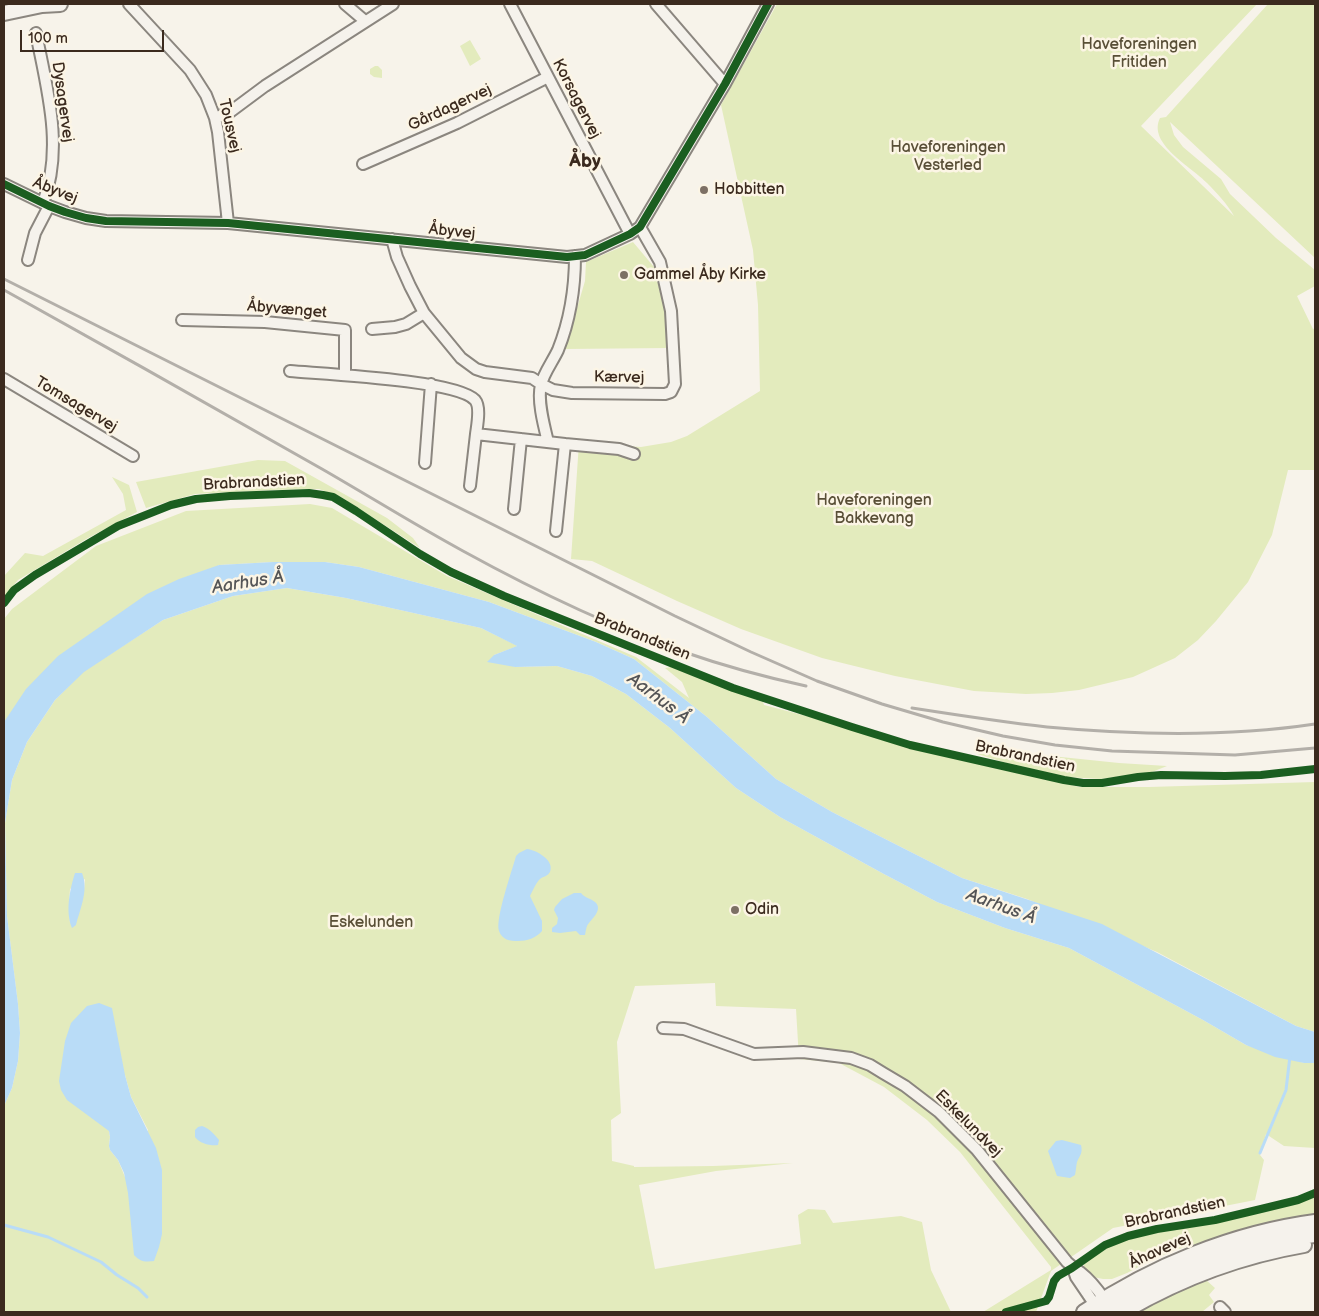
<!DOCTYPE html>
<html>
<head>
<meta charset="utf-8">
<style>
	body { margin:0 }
	#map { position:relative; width:1319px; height:1316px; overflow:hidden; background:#f7f3ea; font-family:"Balsamiq Sans",sans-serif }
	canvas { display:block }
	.frame { position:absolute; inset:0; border:5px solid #3b2a1e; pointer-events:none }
	.scale { position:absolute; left:20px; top:30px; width:144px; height:22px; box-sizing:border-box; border:2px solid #3b2a1e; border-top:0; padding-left:6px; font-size:15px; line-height:18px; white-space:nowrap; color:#3b2a1e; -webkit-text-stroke:4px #fcf5e5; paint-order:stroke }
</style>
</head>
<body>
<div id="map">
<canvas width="1319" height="1316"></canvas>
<div class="frame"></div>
<div class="scale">100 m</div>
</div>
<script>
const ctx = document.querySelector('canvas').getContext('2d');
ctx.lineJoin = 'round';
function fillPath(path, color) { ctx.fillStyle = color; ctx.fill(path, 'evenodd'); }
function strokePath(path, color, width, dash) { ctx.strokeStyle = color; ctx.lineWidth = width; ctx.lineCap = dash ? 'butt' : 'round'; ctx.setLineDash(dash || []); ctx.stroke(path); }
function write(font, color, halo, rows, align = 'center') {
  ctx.font = font + ' "Balsamiq Sans",sans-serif'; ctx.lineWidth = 5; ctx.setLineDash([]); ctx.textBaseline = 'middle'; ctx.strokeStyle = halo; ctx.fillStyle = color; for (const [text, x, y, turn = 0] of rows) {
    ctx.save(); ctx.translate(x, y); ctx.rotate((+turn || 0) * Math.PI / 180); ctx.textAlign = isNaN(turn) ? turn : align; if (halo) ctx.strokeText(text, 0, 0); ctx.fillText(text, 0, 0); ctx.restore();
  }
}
const green = new Path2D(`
	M777 4H1257L1141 126 1234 216C1228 205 1216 192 1207 183 1192 167 1147 144 1160 118L1166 117 1268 4H1315V258L1170 122 1174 135 1183 147 1221 179 1230 194 1276 238 1315 270V286L1297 296 1313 329 1315 328V470H1288L1272 535 1248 582 1216 621 1198 640 1175 658 1133 677 1079 690 1052 693 1026 694 974 691 895 676 822 658 741 629 677 601 592 561 571 559 579 443 641 447 671 442 687 436 760 391 758 305 753 250 721 105Z
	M470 40 481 59 470 66 460 46Z
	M375 66H378L382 70V78L374 77 370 74V69Z
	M633 242 654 267 665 312 668 348 565 349 585 281 586 262Z
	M258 460 285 461 387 518 413 538 420 548 341 497 319 489 273 490 195 494 146 508 136 482Z
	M112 477 129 485 137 512 88 538 18 580 4 597V576L25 553 43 556 126 510 123 494Z
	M310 504 332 508 447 576 636 657 689 698 682 682 665 668 671 667 763 702 764 705 1079 787H1149L1315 782V1032L1296 1026 1157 952 1027 899 962 878 832 812 776 779 707 717 634 659 596 642 489 602 359 567 325 562H273L219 565 4 722V619L12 609 96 546 186 511Z
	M287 588 346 598 481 628 518 646 494 655 515 667 557 666 592 676 626 694 670 728 736 788 780 817 882 873 937 902 1005 928 1069 948 1203 1020 1246 1045 1304 1063H1315V1148L1284 1146 1266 1134 1260 1155 1264 1160 1255 1200 1113 1228 1051 1271 1036 1312H983L1051 1270V1267L960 1152 927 1120 884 1087 839 1063 799 1059 796 1009 716 1006 715 983 635 986 617 1042 621 1113 611 1120 612 1161 634 1166V1167L713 1166 793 1163 716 1171 639 1185 655 1269 801 1244 798 1215 808 1209 825 1210 833 1223 901 1216 922 1222 931 1270 951 1312H4V1106L12 1088 18 1061 20 1033 18 1004 7 916 5 823 12 780 27 742 55 700 84 671 163 620 233 596ZM85 879C84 896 81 911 70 923L69 905 70 889ZM125 1075 131 1097 148 1130 125 1177 118 1160 110 1150 109 1145 110 1137 109 1131Z
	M977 754H1032L1119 763 1167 766 1152 772 1101 779 1065 777 1013 765Z
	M1315 1197V1215L1280 1221 1175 1250 1146 1263 1127 1273 1112 1279H1103L1093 1277 1084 1269V1262C1099 1249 1119 1242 1137 1236 1197 1225 1258 1217 1315 1197Z
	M1205 1279 1215 1288 1209 1295 1214 1302 1202 1312H1137Z`);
const water = new Path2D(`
	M273 562H325L359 567 489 602 596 642 634 659 707 717 776 779 832 812 962 878 1102 924 1296 1026 1315 1032V1063H1304L1275 1057 1246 1045 1203 1020 1069 948 1005 928 937 902 882 873 780 817 736 788 670 728 626 694 592 676 557 666 515 667 487 662 494 655 517 646 481 628 346 598 287 588 233 596 163 620 84 672 55 700 27 742 12 780 5 823 7 916 18 1004 20 1033 18 1061 12 1088 4 1106V722L26 689 58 656 147 594 179 579 219 565Z
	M527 849C536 850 555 860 550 872 547 877 544 876 540 879 537 881 532 892 530 896L542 921V931C536 938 527 941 518 941 510 941 502 940 499 931 495 919 512 871 516 856L519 853Z
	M75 873H82C89 890 80 909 76 925L72 928C65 911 70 889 75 873Z
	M574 893H581C585 898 590 898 595 902 603 909 593 918 589 923 586 926 586 931 585 935H580L576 931 560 933 552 932V928L557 924 558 918 554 910 555 907 562 899Z
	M99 1003 112 1008 125 1075 131 1097 156 1148 162 1170V1234L159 1247 154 1261C144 1262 141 1262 134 1255L128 1193 124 1173 118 1160 110 1150 109 1146 110 1137 109 1131 67 1100 61 1090 59 1081 65 1041 71 1023 87 1006Z
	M202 1126C209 1128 214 1134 219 1140L218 1145C211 1146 200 1144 195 1137V1130L198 1127Z
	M1062 1140 1081 1145C1083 1153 1080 1155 1077 1162 1076 1166 1076 1171 1075 1175L1070 1178 1057 1176 1048 1151 1056 1141Z`);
const stream = new Path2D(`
	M1260 1153 1286 1090 1290 1056
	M4 1225 48 1237 101 1262 117 1275 138 1288 147 1297`);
const street = new Path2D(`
	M129 4 190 70 206 95 215 118 218 132 228 223
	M345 4 365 21
	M510 4 630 234
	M656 4 725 84
	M36 33C47 89 64 148 43 203
	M215 118 230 112 265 86 393 4
	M363 164 457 123 548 77
	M4 184 49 206 65 212 86 218 106 221 228 223 567 257 585 255 630 234 640 227 725 84 768 4
	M392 239 397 257 410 286 424 313 461 358 476 369 485 372 532 378 541 384 553 390 572 393 665 394 671 392 675 384 671 311 660 262 640 227
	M28 260 35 233 49 206
	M182 320 265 322 345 330V375
	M372 329 395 327 406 324 424 313
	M290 371C323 374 457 380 475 400 481 407 477 426 476 434L565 444 556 531
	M4 379 133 456
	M548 442C544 426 537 400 541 385 543 374 553 361 558 350 570 320 575 289 575 256
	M565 444 619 449 634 454
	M425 463 431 384
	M470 486 476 434
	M514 509 521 439
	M663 1028 684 1029 754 1054 803 1052 851 1058 870 1065 883 1073 905 1086 939 1112 977 1150 1067 1262C1071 1266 1075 1269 1080 1272 1089 1279 1098 1290 1104 1299
	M1073 1268 1076 1277 1095 1305
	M1220 1307 1225 1312`);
const secondary = new Path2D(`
	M4 13 42 5 60 4
	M1095 1305C1110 1313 1137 1293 1151 1285 1203 1259 1257 1240 1315 1235
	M1084 1312C1153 1266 1233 1233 1315 1222
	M1123 1312C1179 1279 1240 1256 1304 1245`);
const rail = new Path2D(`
	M4 279 675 616 751 652 817 681 882 704 943 722 1003 736 1055 745 1112 751 1235 755 1315 748
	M4 290C110 349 217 409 322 469 369 496 415 525 463 551 534 590 608 626 684 652 724 666 765 677 806 686
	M912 708C957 715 1002 722 1047 727 1134 735 1229 737 1315 724`);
const cycleway = new Path2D(`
	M4 184 49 206 65 212 86 218 106 221 228 223 567 257 585 255 630 234 640 227 725 84 768 4
	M4 603 14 590 35 575 118 526 171 505 196 499 230 496 309 493 323 495 333 497 356 511 420 554 451 572 504 596 733 688 852 727 910 745 1064 780 1083 783H1102L1138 777 1161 775 1225 776 1261 775 1315 769
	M1006 1312 1046 1301 1049 1297 1054 1281 1058 1276 1072 1268 1105 1245 1128 1236 1157 1229 1215 1220 1261 1209 1298 1200 1315 1193`);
const markers = [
	[704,190,5,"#7d7065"],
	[624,275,5,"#7d7065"],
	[735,910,5,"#7d7065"]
];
const parkNames = [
	["Haveforeningen",1139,45],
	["Fritiden",1139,63],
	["Haveforeningen",948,148],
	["Vesterled",948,166],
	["Haveforeningen",874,501],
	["Bakkevang",874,519],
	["Eskelunden",371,923]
];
const streetNames = [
	["Korsagervej",576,99,63],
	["Dysagervej",62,102,82],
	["Gårdagervej",450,108,-25],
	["Tousvej",229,126,77],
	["Åbyvej",55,191,22],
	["Åbyvej",452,232,6],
	["Åbyvænget",287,310,5],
	["Kærvej",619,378,1],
	["Tomsagervej",76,405,31],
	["Brabrandstien",254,483,-3],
	["Brabrandstien",642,637,22],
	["Brabrandstien",1025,757,12],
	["Eskelundvej",968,1124,45],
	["Brabrandstien",1175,1213,-12],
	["Åhavevej",1160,1251,-24]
];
const poiNames = [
	["Hobbitten",714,190],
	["Gammel Åby Kirke",634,275],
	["Odin",745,910]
];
const waterNames = [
	["Aarhus Å",248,583,-9],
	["Aarhus Å",658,699,37],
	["Aarhus Å",1001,907,20]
];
const quarterNames = [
	["Åby",585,162]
];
fillPath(green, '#e3ebbd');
fillPath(water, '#b9dcf7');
strokePath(stream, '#b9dcf7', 3);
strokePath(street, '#8b867f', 14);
strokePath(secondary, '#8b867f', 18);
strokePath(street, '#f5f2ec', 10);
strokePath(secondary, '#f5f2ec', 14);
strokePath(rail, '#b3afa9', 3);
strokePath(cycleway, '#1b5e20', 8);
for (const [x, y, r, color] of markers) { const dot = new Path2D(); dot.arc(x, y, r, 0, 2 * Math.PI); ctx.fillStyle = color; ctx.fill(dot); strokePath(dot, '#fcf5e5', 2); }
write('16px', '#594f37', '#fcf5e5', parkNames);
write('16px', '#3b2a1e', '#fcf5e5', streetNames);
write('16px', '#3b2a1e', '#fcf5e5', poiNames, 'left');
write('italic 18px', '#545456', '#fcf5e5', waterNames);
write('bold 19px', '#3b2a1e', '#fcf5e5', quarterNames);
</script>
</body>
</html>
